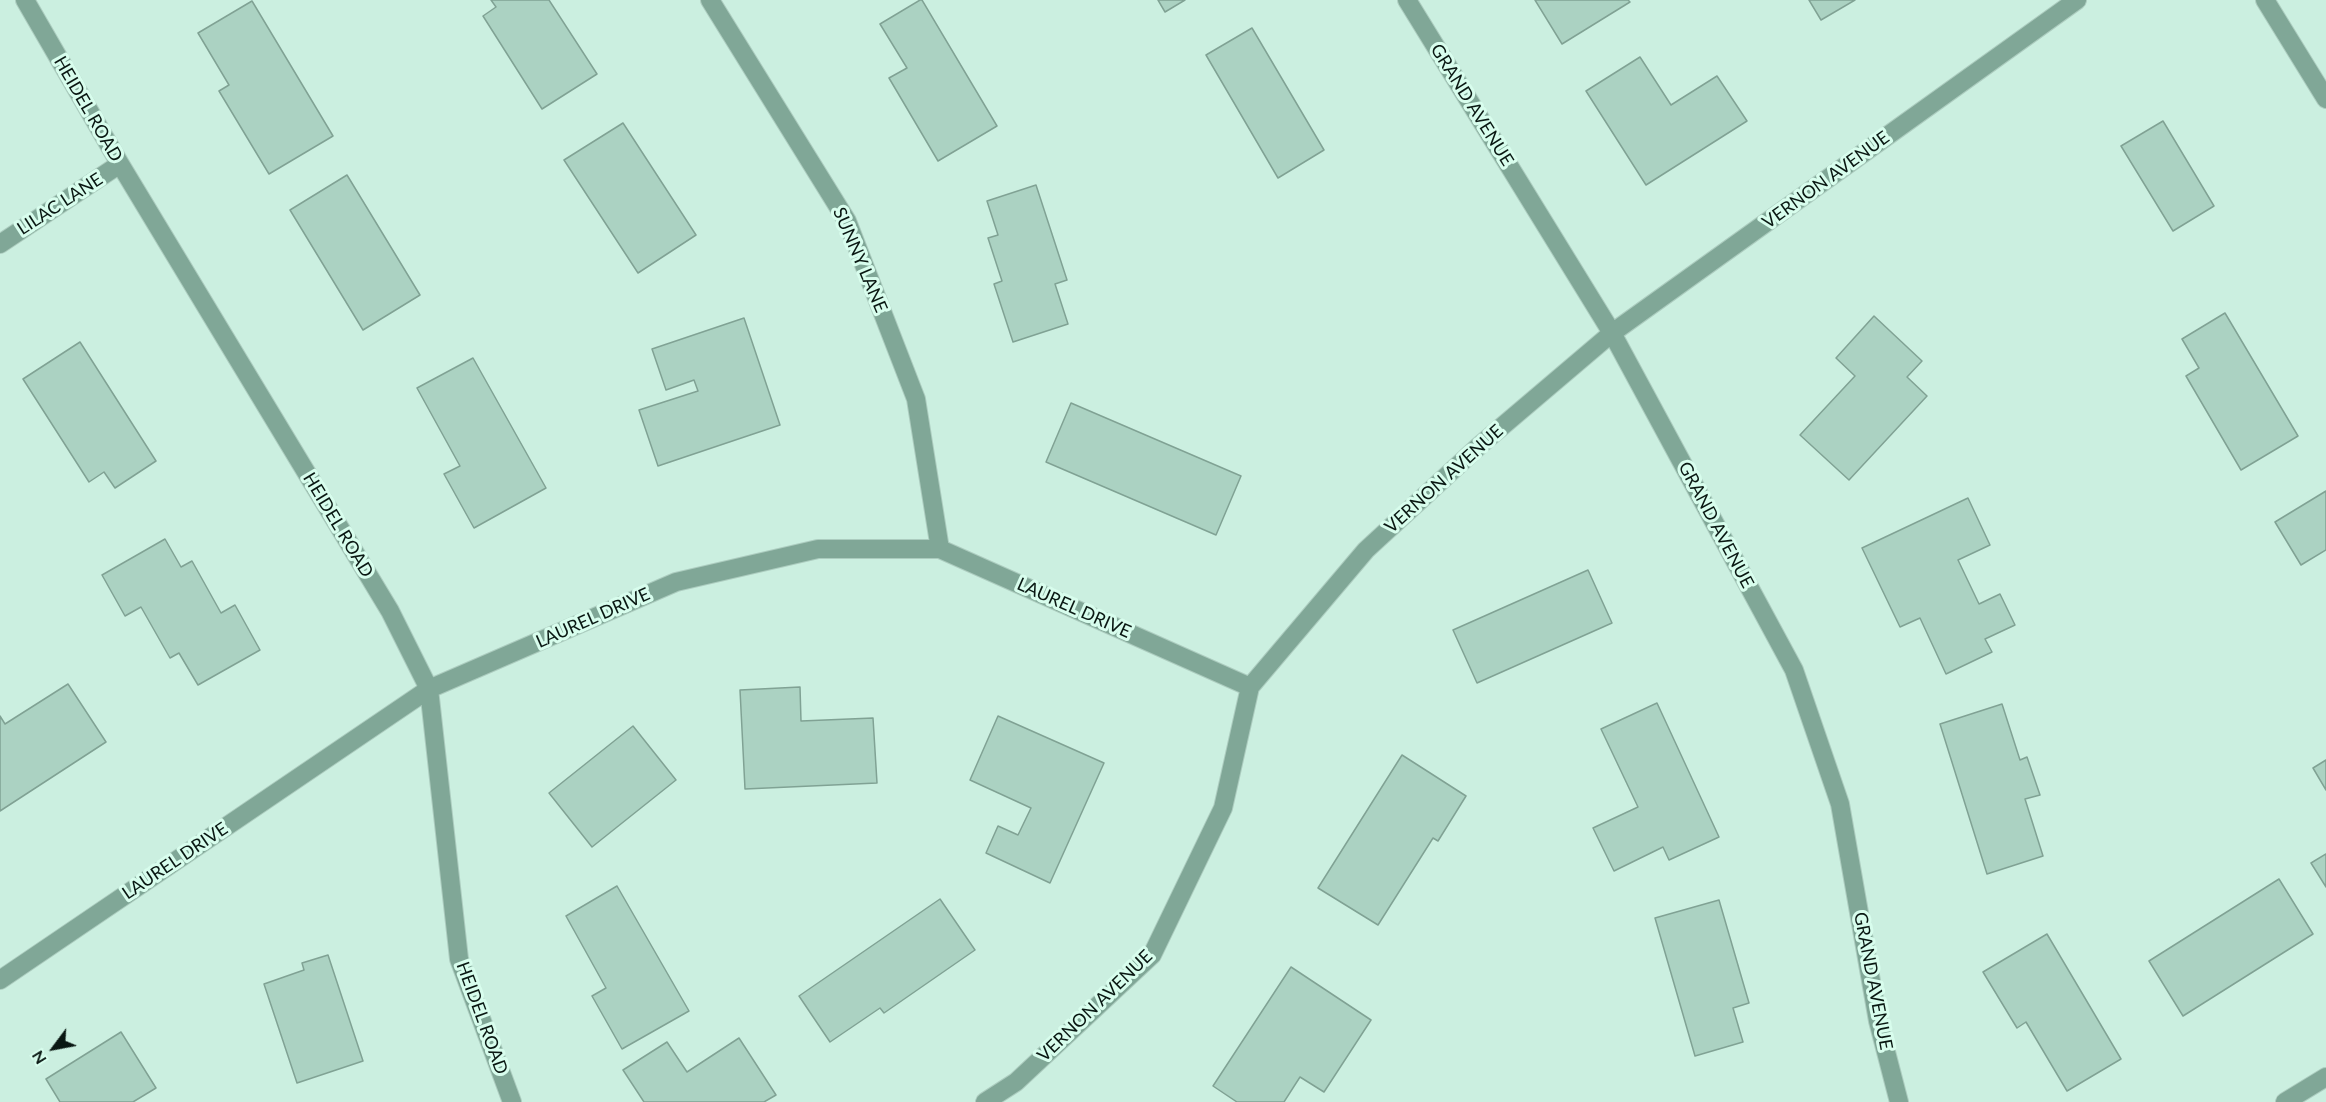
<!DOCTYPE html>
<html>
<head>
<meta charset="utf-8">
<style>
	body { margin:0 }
	#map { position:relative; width:2326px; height:1102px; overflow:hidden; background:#cbefe0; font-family:Lato,sans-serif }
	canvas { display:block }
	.north { position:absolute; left:24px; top:1018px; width:60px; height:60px; -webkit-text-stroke:4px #d8fded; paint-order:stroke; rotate:238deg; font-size:16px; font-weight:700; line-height:24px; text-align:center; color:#091712 }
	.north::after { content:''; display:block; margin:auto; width:21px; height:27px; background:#091712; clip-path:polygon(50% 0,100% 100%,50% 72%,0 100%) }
</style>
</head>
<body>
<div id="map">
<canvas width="2326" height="1102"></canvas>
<div class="north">N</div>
</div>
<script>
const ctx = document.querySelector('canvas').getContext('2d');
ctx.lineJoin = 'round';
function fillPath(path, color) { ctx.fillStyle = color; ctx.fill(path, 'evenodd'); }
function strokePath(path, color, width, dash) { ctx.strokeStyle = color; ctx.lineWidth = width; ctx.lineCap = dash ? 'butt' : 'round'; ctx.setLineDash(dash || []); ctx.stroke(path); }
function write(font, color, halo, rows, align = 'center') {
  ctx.font = font + ' Lato,sans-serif'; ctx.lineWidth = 6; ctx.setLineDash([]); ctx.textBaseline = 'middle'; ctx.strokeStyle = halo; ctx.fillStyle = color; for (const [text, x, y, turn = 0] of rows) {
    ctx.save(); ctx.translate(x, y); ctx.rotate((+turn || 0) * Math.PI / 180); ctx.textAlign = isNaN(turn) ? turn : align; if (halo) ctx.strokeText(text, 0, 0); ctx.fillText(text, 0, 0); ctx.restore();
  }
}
const building = new Path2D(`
	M491 0H549L597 74 542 109 483 16 496 7Z
	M920 0H922L997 126 938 161 889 78 907 68 880 24Z
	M1158 0H1185L1165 12Z
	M1535 0H1628L1630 2 1562 44Z
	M1809 0H1855L1821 20Z
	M252 1 333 136 269 174 219 91 229 85 198 33Z
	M1252 28 1324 150 1278 178 1206 55Z
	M1640 57 1671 105 1717 76 1747 121 1646 185 1586 91Z
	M2163 121 2214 206 2173 231 2121 146Z
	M623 123 696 235 638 273 564 160Z
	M347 175 420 295 363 330 290 210Z
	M1036 185 1067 280 1055 284 1068 324 1013 342 994 284 1002 281 988 238 998 235 987 201Z
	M2225 313 2298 436 2241 470 2186 376 2199 368 2182 339Z
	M1874 316 1922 361 1907 377 1927 396 1849 480 1800 435 1855 376 1836 358Z
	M744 318 780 425 658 466 639 410 698 391 694 380 666 390 652 349Z
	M80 342 156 461 115 488 104 472 89 482 23 379Z
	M473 358 546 488 474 528 444 474 460 466 417 388Z
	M1071 403 1241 476 1216 535 1046 462Z
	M2326 491V550L2301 565 2275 522Z
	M1968 498 1990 545 1958 560 1979 604 2000 594 2015 625 1985 639 1992 652 1946 674 1920 618 1900 627 1862 548Z
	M165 539 181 567 192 561 221 613 235 605 260 650 198 685 179 653 170 658 141 607 125 616 102 575Z
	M1588 570 1612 623 1477 683 1453 630Z
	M68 684 106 742 0 811V716L5 724Z
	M800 687 801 721 873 718 877 783 745 789 740 690Z
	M1657 703 1719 837 1669 860 1663 847 1614 871 1593 828 1638 807 1601 729Z
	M2002 704 2020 760 2027 757 2040 795 2025 799 2043 856 1987 874 1940 724Z
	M998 716 1104 763 1050 883 986 853 998 826 1018 835 1031 808 970 780Z
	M633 726 676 780 592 847 549 793Z
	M1402 755 1466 796 1438 841 1433 838 1378 925 1318 888Z
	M2326 760V790L2313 768Z
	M2326 854V887L2311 863Z
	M2279 879 2313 934 2183 1016 2149 961Z
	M617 886 689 1011 622 1049 592 996 606 988 566 916Z
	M940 899 975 950 884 1013 880 1008 830 1042 799 996Z
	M1719 900 1749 1003 1733 1008 1743 1042 1695 1056 1655 918Z
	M2047 934 2121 1059 2067 1091 2026 1022 2017 1028 1983 972Z
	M328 955 363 1061 297 1083 264 984 304 970 302 963Z
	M1291 967 1371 1020 1324 1092 1300 1077 1284 1102H1237L1213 1086Z
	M121 1032 156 1088 133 1102H60L46 1079Z
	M739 1038 776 1095 764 1102H644L623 1070 667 1042 687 1072Z`);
const minor = new Path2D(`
	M25 0 120 164 390 611 429 689 459 959 512 1102
	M710 0 847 221 916 399 940 549
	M1407 0 1612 333 1794 670 1840 804 1878 1021 1899 1102
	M2265 0 2326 99
	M0 244 120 164
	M0 980 429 689 676 582 818 549H940L1250 687
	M985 1102 1016 1082 1152 955 1223 808 1250 687 1366 550 1479 446 1612 333 2077 0
	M2285 1102 2326 1077`);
const streetNames = [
	["GRAND AVENUE",1472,105,58],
	["HEIDEL ROAD",88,109,60],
	["VERNON AVENUE",1826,180,-36],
	["LILAC LANE",60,204,-33],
	["SUNNY LANE",860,260,67],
	["VERNON AVENUE",1444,479,-42],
	["HEIDEL ROAD",338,525,59],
	["GRAND AVENUE",1716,525,62],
	["LAUREL DRIVE",1074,608,24],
	["LAUREL DRIVE",593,618,-24],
	["LAUREL DRIVE",175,861,-34],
	["GRAND AVENUE",1873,981,79],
	["VERNON AVENUE",1095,1006,-44],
	["HEIDEL ROAD",482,1018,70]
];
fillPath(building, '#abd2c2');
strokePath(building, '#80a294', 1.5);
strokePath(minor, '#acccbf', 20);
strokePath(minor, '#80a797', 18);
write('18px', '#091712', '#d8fded', streetNames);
</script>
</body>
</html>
